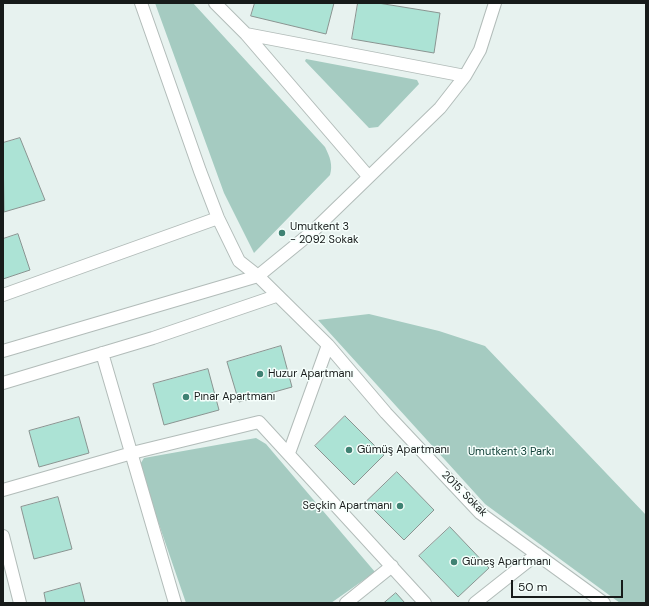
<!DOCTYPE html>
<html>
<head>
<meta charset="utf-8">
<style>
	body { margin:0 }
	#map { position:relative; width:649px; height:606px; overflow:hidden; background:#e7f2ef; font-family:"DM Sans",sans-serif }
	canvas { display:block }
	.frame { position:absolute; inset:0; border:4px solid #171b1a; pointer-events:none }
	.scale { position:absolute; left:511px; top:580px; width:112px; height:18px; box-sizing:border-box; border:2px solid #171b1a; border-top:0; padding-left:5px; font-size:12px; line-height:14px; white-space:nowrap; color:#171b1a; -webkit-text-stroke:3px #f6fffc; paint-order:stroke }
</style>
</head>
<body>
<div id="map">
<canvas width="649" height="606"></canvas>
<div class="frame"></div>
<div class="scale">50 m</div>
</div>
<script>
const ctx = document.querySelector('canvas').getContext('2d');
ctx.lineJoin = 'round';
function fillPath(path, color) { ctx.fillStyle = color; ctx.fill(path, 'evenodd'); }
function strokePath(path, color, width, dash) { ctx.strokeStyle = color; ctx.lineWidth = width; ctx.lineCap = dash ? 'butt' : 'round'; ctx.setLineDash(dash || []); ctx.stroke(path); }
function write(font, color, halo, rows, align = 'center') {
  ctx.font = font + ' "DM Sans",sans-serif'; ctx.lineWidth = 3; ctx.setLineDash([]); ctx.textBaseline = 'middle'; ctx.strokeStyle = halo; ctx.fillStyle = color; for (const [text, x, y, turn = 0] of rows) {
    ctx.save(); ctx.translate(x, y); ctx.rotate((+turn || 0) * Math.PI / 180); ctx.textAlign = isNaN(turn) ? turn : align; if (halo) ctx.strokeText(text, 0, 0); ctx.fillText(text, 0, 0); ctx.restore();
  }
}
const green = new Path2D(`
	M155 3H193L325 147C330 157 333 165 330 175L254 253 224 193Z
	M306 59 417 80 419 84 378 127 369 128 305 61Z
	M369 314 439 331 485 346 646 515V603H620L485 504 318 320Z
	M256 438 266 444 375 572 331 603H186L139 466 144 458Z`);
const building = new Path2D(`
	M255 3H334L326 34 251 16Z
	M358 3H378L440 13 434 53 352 39Z
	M20 138 45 200 4 212 3 143Z
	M18 234 30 270 3 279V239Z
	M281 346 292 387 239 402 227 362Z
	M208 369 219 410 164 425 153 384Z
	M345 416 384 455 354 485 315 446Z
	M79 417 89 453 39 467 29 431Z
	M397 472 434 510 404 540 366 502Z
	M58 497 72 549 34 559 21 507Z
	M450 527 489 568 458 597 419 556Z
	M80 583 85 603H46L44 593Z
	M396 593 405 603H384Z`);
const minor = new Path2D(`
	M141 3 200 171 218 218 239 261 258 276 328 345 386 413 480 513 604 603
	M215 3 246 34 368 176
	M246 34 465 76
	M3 295 218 218
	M3 351 258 276 312 232 440 108 465 76 480 50 495 3
	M102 353 175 603
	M3 383 153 338 276 296
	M289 453 328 345
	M3 490 132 453 259 422 425 603
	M3 536 20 603
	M346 603 392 566
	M475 603 537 554`);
const markers = [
	[282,233,4,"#3f8273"],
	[260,374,4,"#3f8273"],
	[186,397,4,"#3f8273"],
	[349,450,4,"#3f8273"],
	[400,506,4,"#3f8273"],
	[454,562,4,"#3f8273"]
];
const poiNames = [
	["Umutkent 3",290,227],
	["- 2092 Sokak",290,240],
	["Huzur Apartmanı",268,374],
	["Pınar Apartmanı",194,397],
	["Gümüş Apartmanı",357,450],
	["Seçkin Apartmanı",392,506,"right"],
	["Güneş Apartmanı",462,562]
];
const parkNames = [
	["Umutkent 3 Parkı",511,452]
];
const streetNames = [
	["2015. Sokak",464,494,45]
];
fillPath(green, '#a5cbc1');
fillPath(building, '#ace3d5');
strokePath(building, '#8a9491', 1);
strokePath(minor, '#b2bcb9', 14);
strokePath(minor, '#fff', 12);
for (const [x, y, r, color] of markers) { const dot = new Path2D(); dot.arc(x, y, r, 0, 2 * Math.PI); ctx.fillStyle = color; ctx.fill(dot); strokePath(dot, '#f6fffc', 1.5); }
write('11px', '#171b1a', '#f6fffc', poiNames, 'left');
write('11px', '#114138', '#f6fffc', parkNames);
write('11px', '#171b1a', '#f6fffc', streetNames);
</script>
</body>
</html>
